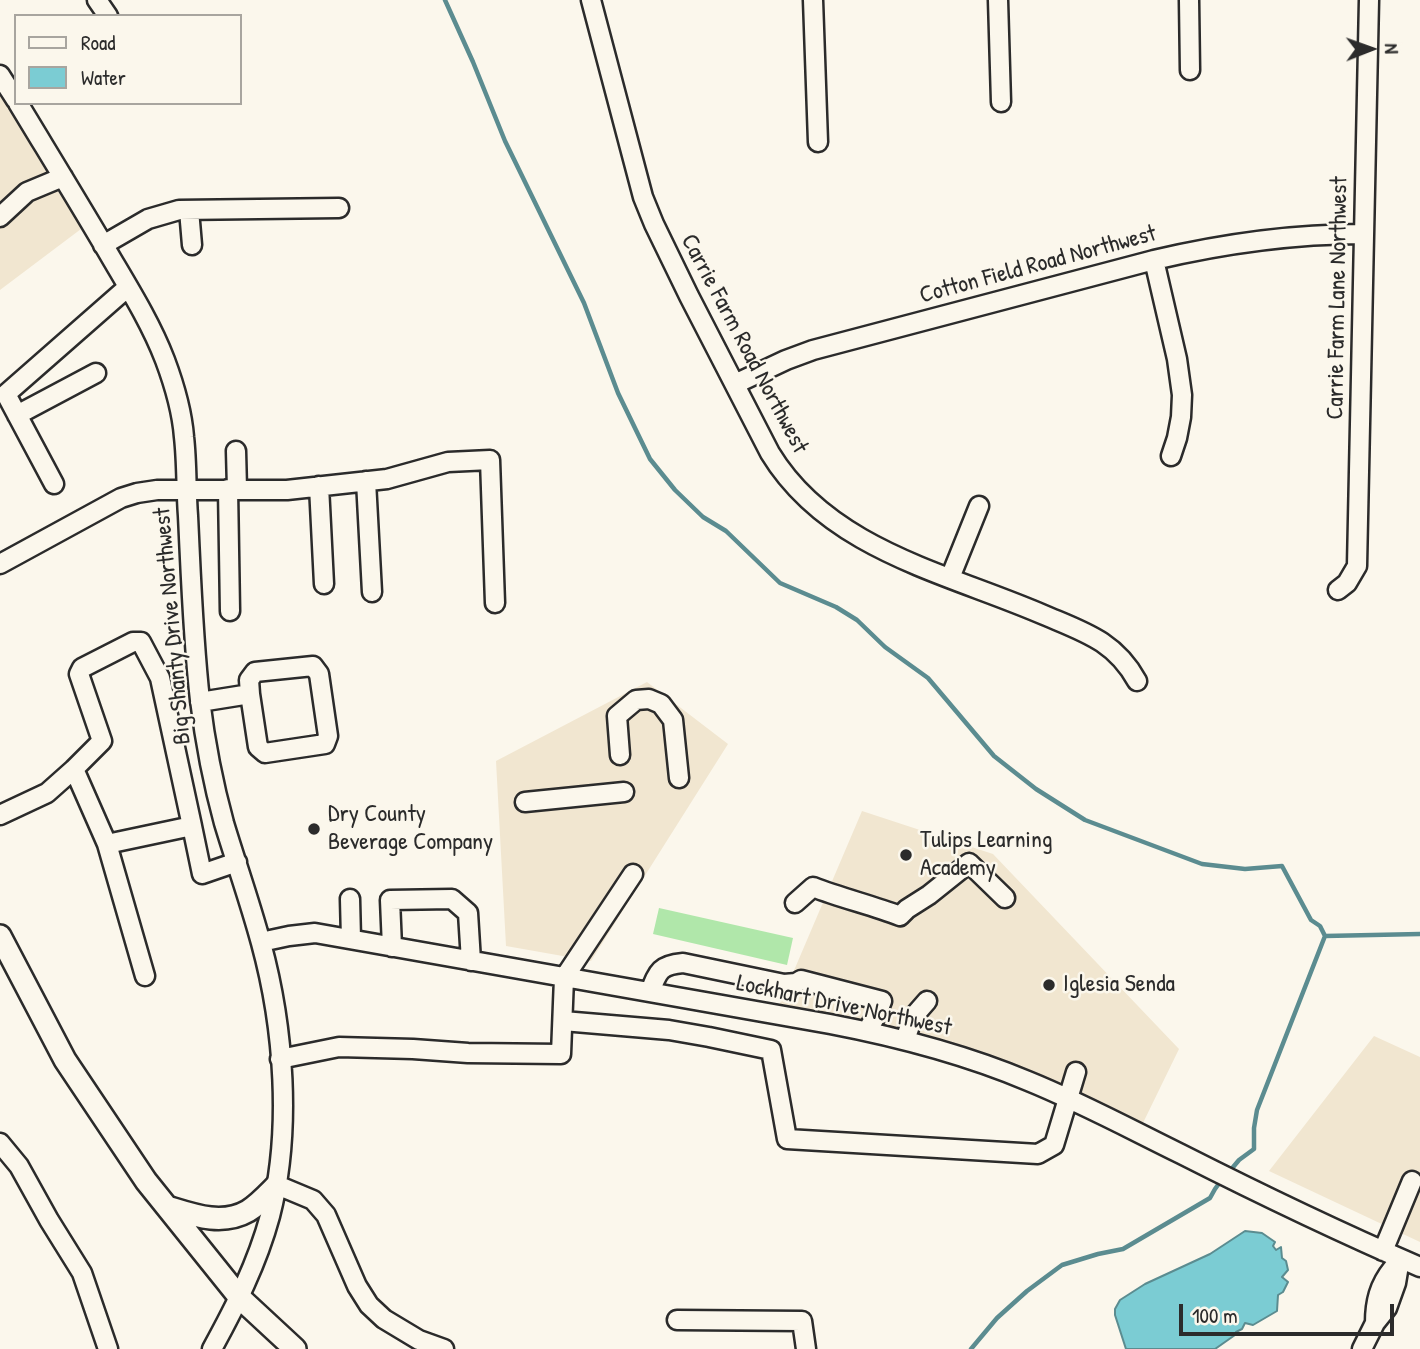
<!DOCTYPE html>
<html>
<head>
<meta charset="utf-8">
<style>
	body { margin:0 }
	#map { position:relative; width:1420px; height:1349px; overflow:hidden; background:#fbf7ec; font-family:"Patrick Hand",sans-serif }
	canvas { display:block }
	.legend { position:absolute; left:14px; top:14px; width:228px; height:91px; box-sizing:border-box; background:#fbf7ec; border:2px solid #a8a59f; margin:0; padding:9px 12px; list-style:none; font-size:21px; color:#2b2b2b }
	.legend li { display:flex; align-items:center; gap:14px; height:35px }
	.legend b { width:35px; border:2px solid #a8a59f }
	.north { position:absolute; left:1336px; top:14px; width:70px; height:70px; -webkit-text-stroke:5px #fbf7ec; paint-order:stroke; rotate:89deg; font-size:19px; font-weight:700; line-height:28px; text-align:center; color:#2b2b2b }
	.north::after { content:''; display:block; margin:auto; width:24px; height:32px; background:#2b2b2b; clip-path:polygon(50% 0,100% 100%,50% 72%,0 100%) }
	.scale { position:absolute; left:1179px; top:1304px; width:215px; height:32px; box-sizing:border-box; border:4px solid #2b2b2b; border-top:0; padding-left:9px; font-size:21px; line-height:24px; white-space:nowrap; color:#2b2b2b; -webkit-text-stroke:5px #fbf7ec; paint-order:stroke }
</style>
</head>
<body>
<div id="map">
<canvas width="1420" height="1349"></canvas>
<ul class="legend">
<li><b style="height:9px;background:#fbf7ec"></b>Road</li>
<li><b style="height:19px;background:#7bccd3"></b>Water</li>
</ul>
<div class="north">N</div>
<div class="scale">100 m</div>
</div>
<script>
const ctx = document.querySelector('canvas').getContext('2d');
ctx.lineJoin = 'round';
function fillPath(path, color) { ctx.fillStyle = color; ctx.fill(path, 'evenodd'); }
function strokePath(path, color, width, dash) { ctx.strokeStyle = color; ctx.lineWidth = width; ctx.lineCap = dash ? 'butt' : 'round'; ctx.setLineDash(dash || []); ctx.stroke(path); }
function write(font, color, halo, rows, align = 'center') {
  ctx.font = font + ' "Patrick Hand",sans-serif'; ctx.lineWidth = 5; ctx.setLineDash([]); ctx.textBaseline = 'middle'; ctx.strokeStyle = halo; ctx.fillStyle = color; for (const [text, x, y, turn = 0] of rows) {
    ctx.save(); ctx.translate(x, y); ctx.rotate((+turn || 0) * Math.PI / 180); ctx.textAlign = isNaN(turn) ? turn : align; if (halo) ctx.strokeText(text, 0, 0); ctx.fillText(text, 0, 0); ctx.restore();
  }
}
const built = new Path2D(`
	M0 76 81 229 0 290Z
	M647 682 728 744 591 961 506 946 496 761Z
	M862 811 993 854 1179 1049 1142 1125 1046 1081 778 1008Z
	M1374 1036 1420 1057V1242L1269 1171Z`);
const green = new Path2D(`
	M659 908 793 938 787 965 653 934Z`);
const water = new Path2D(`
	M1245 1231 1262 1233 1275 1242 1273 1246 1276 1250 1281 1247 1282 1258 1286 1261 1288 1270 1282 1277 1288 1282 1283 1292 1278 1295 1277 1311 1253 1325 1245 1323 1242 1329 1236 1332 1235 1335 1215 1349H1126L1115 1315V1309L1120 1300 1145 1284 1210 1254Z`);
const stream = new Path2D(`
	M445 0 473 62 505 141 584 303 618 393 650 459 675 490 703 517 726 531 780 583 836 607 857 620 885 647 928 678 994 756 1036 789 1085 820 1202 864 1245 869 1282 866 1311 920 1320 926 1325 936 1257 1110 1254 1128V1149L1239 1160 1229 1172
	M1325 936 1420 934
	M971 1349 997 1318 1027 1291 1062 1265 1098 1254 1123 1249 1210 1198 1215 1189 1223 1178`);
const minor = new Path2D(`
	M97 0 108 16
	M591 0 643 197 654 224 689 296 770 453C829 550 947 573 1044 615 1084 632 1115 641 1137 681
	M813 0 818 142
	M998 0 1001 102
	M1189 0 1190 70
	M0 75 16 100
	M18 103C50 156 82 208 113 261 132 293 152 326 165 360 174 384 182 411 184 437 187 463 186 490 188 516 191 577 193 639 200 700 205 741 213 783 224 823 236 863 250 902 261 943 284 1027 292 1131 270 1216 257 1264 235 1307 212 1349
	M189 210 192 245
	M0 217 27 192 63 177
	M103 245 148 219 179 210 339 208
	M1154 260 1177 359 1182 395 1181 417 1177 438 1171 456
	M735 384 786 360 813 350 1154 260C1222 244 1293 234 1363 234
	M17 415 96 373
	M236 451 237 489
	M366 481 372 592
	M54 484 6 394 128 287
	M319 486 324 584
	M228 489 230 611
	M0 564 121 498 137 493 157 490H287L387 479 448 462 490 460 495 603
	M950 578 979 506
	M1338 590 1347 583 1357 566 1369 0
	M200 702 250 694 258 747 265 753 325 744 328 736 319 674 313 666 255 672 249 680 250 694
	M620 755 617 716 636 700 649 699 661 704 673 720 679 778
	M74 769 102 741 79 674 82 668 133 642H141L160 678 192 826
	M525 802 624 792
	M0 815 47 793 74 769 107 844 192 826 202 874 237 862
	M107 844 145 976
	M350 899 351 939
	M795 903 813 887C841 898 871 905 900 916L907 909 929 895 969 863 1005 898
	M261 942 289 936 315 933 830 1024C898 1037 964 1054 1028 1081 1080 1102 1130 1129 1181 1154 1260 1194 1339 1232 1420 1267
	M392 947 390 900 452 899 468 913 471 961
	M650 992C658 971 660 965 683 963L784 984 796 983 801 980 882 1001 876 1016 867 1031
	M563 1021 669 1030 709 1037 771 1050 787 1139 1038 1154 1054 1145 1076 1072
	M905 1040 913 1017 927 1001
	M280 1059 339 1047 413 1049 468 1053 561 1054 564 978 633 874
	M0 1143 19 1166 49 1220 82 1273 108 1349
	M277 1185 313 1200 326 1215 357 1286 369 1305 384 1319 419 1340 444 1349
	M1383 1251 1412 1181
	M677 1320 802 1321 806 1349
	M1375 1323C1375 1302 1379 1285 1393 1268
	M1362 1349 1375 1323 1387 1308 1396 1283 1400 1259`);
const major = new Path2D(`
	M0 936 65 1060 146 1181 240 1298 295 1349
	M167 1207C193 1215 222 1226 248 1211 259 1204 268 1194 277 1185`);
const markers = [
	[314,829,7,"#2b2b2b"],
	[906,855,7,"#2b2b2b"],
	[1049,985,7,"#2b2b2b"]
];
const streetNames = [
	["Cotton Field Road Northwest",1038,265,-15],
	["Carrie Farm Lane Northwest",1338,298,-89],
	["Carrie Farm Road Northwest",744,344,62],
	["Big Shanty Drive Northwest",173,626,-95],
	["Lockhart Drive Northwest",844,1006,12]
];
const poiNames = [
	["Dry County",328,815],
	["Beverage Company",328,843],
	["Tulips Learning",920,841],
	["Academy",920,869],
	["Iglesia Senda",1063,985]
];
fillPath(built, '#f1e6d0');
fillPath(green, '#b0e7aa');
fillPath(water, '#7bccd3');
strokePath(water, '#5b8c90', 2);
strokePath(stream, '#5b8c90', 4.5);
strokePath(minor, '#2b2b2b', 23);
strokePath(major, '#2b2b2b', 26);
strokePath(minor, '#fbf7ec', 18);
strokePath(major, '#fbf7ec', 21);
for (const [x, y, r, color] of markers) { const dot = new Path2D(); dot.arc(x, y, r, 0, 2 * Math.PI); ctx.fillStyle = color; ctx.fill(dot); strokePath(dot, '#fbf7ec', 2.5); }
write('24px', '#2b2b2b', '#fbf7ec', streetNames);
write('24px', '#2b2b2b', '#fbf7ec', poiNames, 'left');
</script>
</body>
</html>
